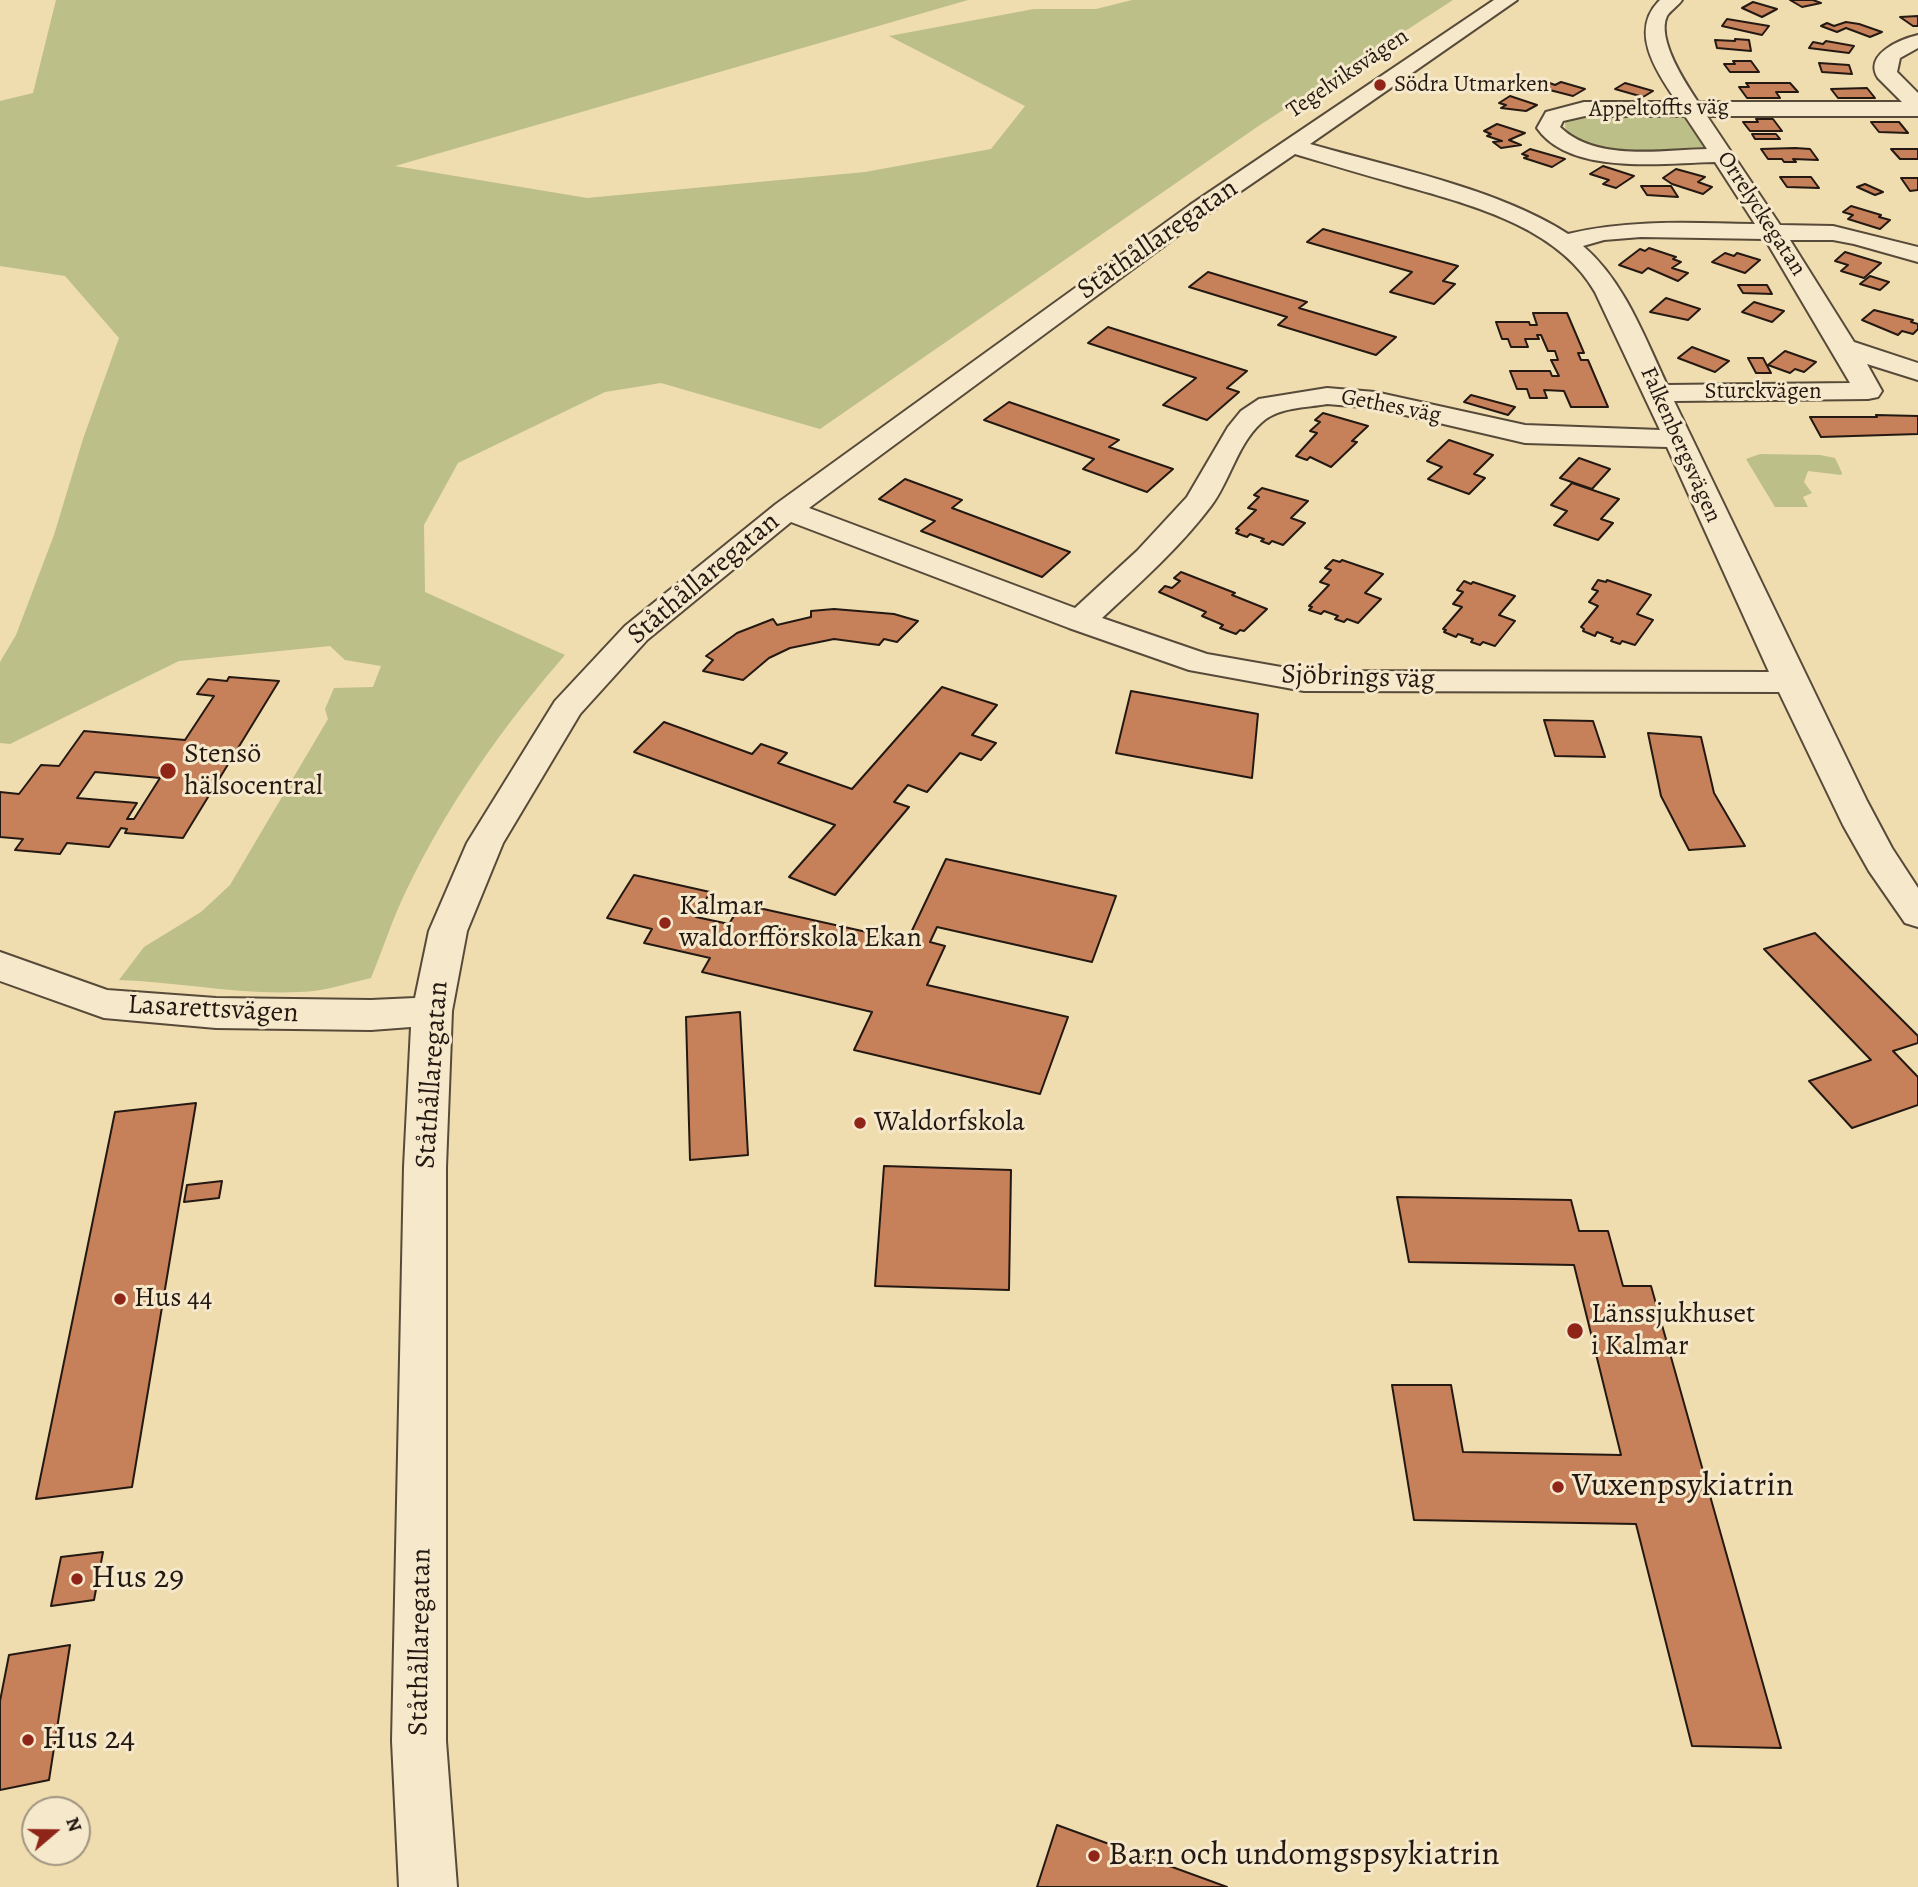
<!DOCTYPE html>
<html>
<head>
<meta charset="utf-8">
<style>
	body { margin:0 }
	#map { position:relative; width:1918px; height:1887px; overflow:hidden; background:#efdcaf; font-family:Alegreya,serif }
	canvas { display:block }
	.north { position:absolute; left:21px; top:1796px; width:70px; height:70px; box-sizing:border-box; background:#f5e8cb; border:2px solid #a19581; border-radius:50%; rotate:70deg; font-size:19px; font-weight:700; line-height:28px; text-align:center; color:#241912 }
	.north::after { content:''; display:block; margin:auto; width:24px; height:32px; background:#8f2418; clip-path:polygon(50% 0,100% 100%,50% 72%,0 100%) }
</style>
</head>
<body>
<div id="map">
<canvas width="1918" height="1887"></canvas>
<div class="north">N</div>
</div>
<script>
const ctx = document.querySelector('canvas').getContext('2d');
ctx.lineJoin = 'round';
function fillPath(path, color) { ctx.fillStyle = color; ctx.fill(path, 'evenodd'); }
function strokePath(path, color, width, dash) { ctx.strokeStyle = color; ctx.lineWidth = width; ctx.lineCap = dash ? 'butt' : 'round'; ctx.setLineDash(dash || []); ctx.stroke(path); }
function write(font, color, halo, rows, align = 'center') {
  ctx.font = font + ' Alegreya,serif'; ctx.lineWidth = 6; ctx.setLineDash([]); ctx.textBaseline = 'middle'; ctx.strokeStyle = halo; ctx.fillStyle = color; for (const [text, x, y, turn = 0] of rows) {
    ctx.save(); ctx.translate(x, y); ctx.rotate((+turn || 0) * Math.PI / 180); ctx.textAlign = isNaN(turn) ? turn : align; if (halo) ctx.strokeText(text, 0, 0); ctx.fillText(text, 0, 0); ctx.restore();
  }
}
const green = new Path2D(`
	M56 0H968L395 166 587 198 865 172 991 149 1025 106 889 36 1034 9H1096L1132 0H1453L1260 125 820 429 661 383 605 392 458 463 424 525 425 592 565 655C503 726 448 804 407 889 393 917 383 949 371 978 352 982 332 989 313 991 248 997 183 982 119 980L144 947 201 912 230 885 328 719 325 709 334 688 373 687 381 666 345 660 330 646 179 661 10 744 0 743V662L16 635 54 535 83 439 119 338 65 276 0 266V101L33 93Z
	M1683 115 1706 149 1622 151 1596 149 1566 137 1565 120 1577 116Z
	M1760 454 1820 455 1835 458 1842 473 1841 475 1808 471 1804 482 1812 493 1803 497 1808 507H1775L1746 459Z`);
const building = new Path2D(`
	M1790 0H1813L1821 3 1802 7Z
	M1753 2 1777 9 1762 17 1742 8Z
	M1918 16V26H1913L1900 17Z
	M1727 19 1769 26 1762 35 1722 26Z
	M1846 22 1859 24 1882 32 1870 37 1846 28 1837 32 1821 26 1827 23 1834 26Z
	M1735 39 1749 40 1751 51 1717 48 1715 40 1735 41Z
	M1826 41 1854 46 1849 53 1809 48 1813 42 1823 44Z
	M1733 61H1751L1759 72H1730L1724 64H1735Z
	M1819 63 1849 65 1852 74 1822 72Z
	M1547 82 1555 85 1561 82 1585 89 1573 96 1538 87Z
	M1625 83 1653 91 1643 97 1615 89Z
	M1746 83H1790L1798 92H1776L1780 98H1747L1739 87H1749Z
	M1867 88 1875 98H1838L1831 89Z
	M1510 96 1537 105 1526 111 1501 108 1506 105 1499 103Z
	M1756 119H1773L1782 131H1750L1743 122H1758Z
	M1871 122H1899L1908 133 1879 132Z
	M1497 124 1525 133 1509 140 1521 145 1501 148 1493 142 1502 141 1487 136 1491 134 1484 131Z
	M1752 134H1776L1780 139H1755Z
	M1795 148 1810 149 1818 160 1793 159 1796 162H1784L1782 159H1768L1761 149Z
	M1530 149 1565 159 1552 167 1524 158 1528 156 1522 154Z
	M1891 149H1918V159H1900Z
	M1603 166 1634 176 1616 188 1603 184 1609 180 1590 174Z
	M1676 169 1705 177 1698 182 1712 187 1703 194 1672 184 1663 178Z
	M1780 177H1811L1819 188 1787 187Z
	M1901 178H1918V190L1910 191Z
	M1865 184 1883 192 1875 195 1857 187Z
	M1641 186H1671L1678 197 1647 195Z
	M1851 206 1881 215 1879 217 1890 220 1880 229 1848 219 1853 215 1843 212Z
	M1323 229 1458 266 1443 281 1455 284 1434 304 1390 292 1412 272 1307 242Z
	M1649 248 1676 257 1673 259 1681 262 1672 268 1688 273 1678 281 1648 268 1642 273 1619 265 1640 249 1645 251Z
	M1845 252 1881 263 1864 278 1841 271 1848 265 1835 261Z
	M1725 253 1734 256 1737 253 1760 260 1745 273 1712 262Z
	M1208 272 1307 302 1299 308 1396 337 1376 355 1278 325 1287 317 1189 287Z
	M1870 276 1889 282 1880 290 1860 284Z
	M1738 285H1767L1772 294 1743 293Z
	M1666 298 1700 309 1688 320 1650 312Z
	M1754 302 1784 311 1772 322 1742 312Z
	M1874 310 1913 320 1911 322 1918 324V329L1913 334 1902 331 1898 335 1862 320Z
	M1533 313H1567L1584 353H1578L1581 360H1588L1608 407H1571L1564 391 1544 390 1547 398H1530L1527 389H1517L1510 371H1550L1552 376H1559L1551 360H1558L1555 351H1548L1541 335H1537L1539 339H1525L1528 347H1511L1508 339H1502L1496 322H1529L1530 325H1537Z
	M1108 327 1247 371 1227 388 1239 392 1207 420 1163 405 1196 378 1088 343Z
	M1692 347 1729 361 1715 372 1678 358Z
	M1785 351 1816 362 1804 372 1795 369 1790 373 1768 365Z
	M1748 358H1763L1771 373H1756Z
	M1471 395 1515 407 1508 415 1464 402Z
	M1009 402 1119 440 1109 447 1173 469 1147 492 1083 469 1094 459 984 420Z
	M1323 413 1368 426 1352 441 1357 442 1331 467 1310 457 1307 460 1296 456 1317 433 1310 431 1320 422 1315 420Z
	M1876 415 1918 416V434L1821 437 1810 417H1877Z
	M1449 440 1493 455 1474 474 1485 478 1469 494 1428 479 1442 467 1427 461Z
	M1579 458 1610 469 1592 489 1560 478Z
	M905 479 962 500 952 508 1070 552 1042 577 921 531 935 521 879 499Z
	M1572 483 1619 499 1601 519 1613 523 1598 540 1554 525 1567 511 1551 505Z
	M1262 488 1308 501 1291 518 1305 523 1283 545 1272 541 1269 544 1261 541 1264 539 1250 534 1247 537 1236 533 1239 530 1236 529 1256 510 1248 508 1259 497 1254 495Z
	M1333 560 1340 562 1342 560 1383 574 1365 593 1381 599 1358 623 1347 619 1344 622 1335 619 1338 616 1324 611 1321 614 1309 610 1312 607 1309 606 1329 585 1320 582 1331 570 1325 568Z
	M1181 572 1235 593 1232 595 1267 609 1244 631 1240 630 1236 634 1220 628 1223 625 1202 616 1206 612 1159 592 1165 586 1172 588 1180 581 1174 578Z
	M1598 580 1606 582 1607 580 1651 595 1637 614 1653 620 1635 645 1622 641 1620 644 1611 641 1613 638 1597 632 1595 636 1583 631 1584 629 1581 627 1598 606 1589 602 1598 591 1592 589Z
	M1464 581 1471 584 1473 582 1515 596 1499 615 1515 621 1495 646 1483 642 1480 645 1471 642 1473 639 1458 634 1456 637 1444 632 1446 630 1443 629 1462 607 1453 604 1463 592 1457 590Z
	M834 609 894 614 918 621 897 642 884 639 879 645 834 639 790 648 769 658 743 680 703 671 713 660 706 656 737 633 773 619 777 625 811 617V611Z
	M229 677 279 681 183 838 125 833 127 829 121 828 109 847 67 843 60 854 15 850 23 839 0 837V792L19 794 41 765 59 766 84 731 185 740 214 696 197 694 208 679 227 681ZM95 772 160 778 134 819H127L137 803 77 798Z
	M942 687 997 705 972 735 996 743 981 760 960 753 927 792 908 785 894 802 909 807 835 895 789 877 835 825 634 752 664 722 752 754 761 744 787 753 778 763 852 789Z
	M1131 691 1258 714 1252 778 1116 753Z
	M1544 720 1593 721 1605 757 1555 756Z
	M1648 733 1701 737 1714 793 1745 846 1689 850 1661 796Z
	M946 859 1116 896 1092 962 937 927 930 942 945 946 927 985 1068 1017 1040 1094 854 1050 872 1012 702 972 710 958 644 943 652 929 607 918 634 875 710 892 696 917 729 924 741 904 907 941Z
	M1815 933 1918 1036V1043L1893 1051 1918 1077V1105L1852 1128 1809 1081 1871 1060 1764 949Z
	M740 1012 748 1155 690 1160 686 1017Z
	M196 1103 132 1487 36 1499 115 1112Z
	M884 1166 1011 1170 1009 1290 875 1286Z
	M222 1181 219 1198 184 1202 187 1185Z
	M1397 1197 1571 1200 1579 1231H1608L1623 1286H1651L1781 1748 1692 1746 1636 1524 1414 1520 1392 1385H1451L1463 1452 1621 1455 1574 1265 1409 1262Z
	M103 1552 94 1600 51 1606 61 1557Z
	M70 1645 49 1780 0 1790V1701L9 1655Z
	M1057 1825 1227 1887H1037Z`);
const minor = new Path2D(`
	M1494 0H1517L1310 144C1390 167 1499 189 1568 234 1630 219 1692 223 1755 224L1715 162C1664 163 1570 176 1537 128L1546 112 1584 102H1677C1657 72 1628 31 1660 0H1682C1678 6 1671 10 1667 16 1656 39 1686 84 1698 102H1902L1878 78C1863 54 1901 39 1918 35V48L1900 58 1897 72 1918 93V116H1707L1780 225 1833 226 1918 247V262L1854 244 1833 240H1790L1854 342 1918 363V380L1867 364 1882 391 1878 397 1868 399 1674 401 1867 801 1892 848 1918 888V927L1905 923 1869 871 1843 825 1779 692 1304 691 1189 670 1069 628 791 522 647 640 580 714 503 843 467 931 452 1011 446 1167V1741L457 1887H399L392 1741 404 1167 411 1027 371 1030 216 1028 104 1018 0 981V952L107 990 216 998 371 1000 415 998 429 931 467 843 555 701 625 626 776 504 1190 205ZM1585 116H1685L1707 149C1661 150 1596 162 1560 127L1563 121ZM1295 154C1329 164 1364 175 1398 184 1467 204 1557 225 1595 292L1660 430 1525 425 1375 392 1327 388 1259 399 1241 411 1228 427 1187 497 1137 551 1075 608 809 508 1206 215ZM1641 237 1765 239 1850 383 1667 385C1644 336 1624 281 1583 246L1604 240ZM1327 404 1375 408 1525 443 1667 447 1769 672 1304 671 1207 654 1102 618C1140 583 1180 547 1211 506 1230 481 1237 445 1261 423 1278 407 1305 408 1327 404Z`);
const markers = [
	[1380,85,7,"#8f2418"],
	[168,771,9,"#8f2418"],
	[665,923,7,"#8f2418"],
	[860,1123,7,"#8f2418"],
	[120,1299,7,"#8f2418"],
	[1575,1331,9,"#8f2418"],
	[1558,1487,7,"#8f2418"],
	[77,1579,7,"#8f2418"],
	[28,1740,7,"#8f2418"],
	[1094,1856,7,"#8f2418"]
];
const farStreetnames = [
	["Tegelviksvägen",1348,74,-34],
	["Appeltoffts väg",1659,109,-1],
	["Orrelyckegatan",1761,214,57],
	["Sturckvägen",1763,392],
	["Gethes väg",1391,407,11],
	["Falkenbergsvägen",1680,445,66]
];
const farPoinames = [
	["Södra Utmarken",1394,85]
];
const streetNames = [
	["Ståthållaregatan",1158,240,-35],
	["Ståthållaregatan",704,579,-40],
	["Sjöbrings väg",1358,678,2],
	["Lasarettsvägen",213,1010,3],
	["Ståthållaregatan",433,1075,-86],
	["Ståthållaregatan",421,1642,-89]
];
const poiNames = [
	["Stensö",184,755],
	["hälsocentral",184,787],
	["Kalmar",679,907],
	["waldorfförskola Ekan",679,939],
	["Waldorfskola",874,1123],
	["Hus 44",134,1299],
	["Länssjukhuset",1591,1315],
	["i Kalmar",1591,1347]
];
const nearPoinames = [
	["Vuxenpsykiatrin",1572,1487],
	["Hus 29",91,1579],
	["Hus 24",42,1740],
	["Barn och undomgspsykiatrin",1108,1856]
];
fillPath(green, '#bcbf88');
fillPath(building, '#c7815a');
strokePath(building, '#241912', 2);
strokePath(minor, '#574a39', 4);
fillPath(minor, '#f5e8cb');
for (const [x, y, r, color] of markers) { const dot = new Path2D(); dot.arc(x, y, r, 0, 2 * Math.PI); ctx.fillStyle = color; ctx.fill(dot); strokePath(dot, '#f5e8cb', 2.5); }
write('23px', '#241912', '#f5e8cb', farStreetnames);
write('23px', '#241912', '#f5e8cb', farPoinames, 'left');
write('28px', '#241912', '#f5e8cb', streetNames);
write('28px', '#241912', '#f5e8cb', poiNames, 'left');
write('33px', '#241912', '#f5e8cb', nearPoinames, 'left');
</script>
</body>
</html>
